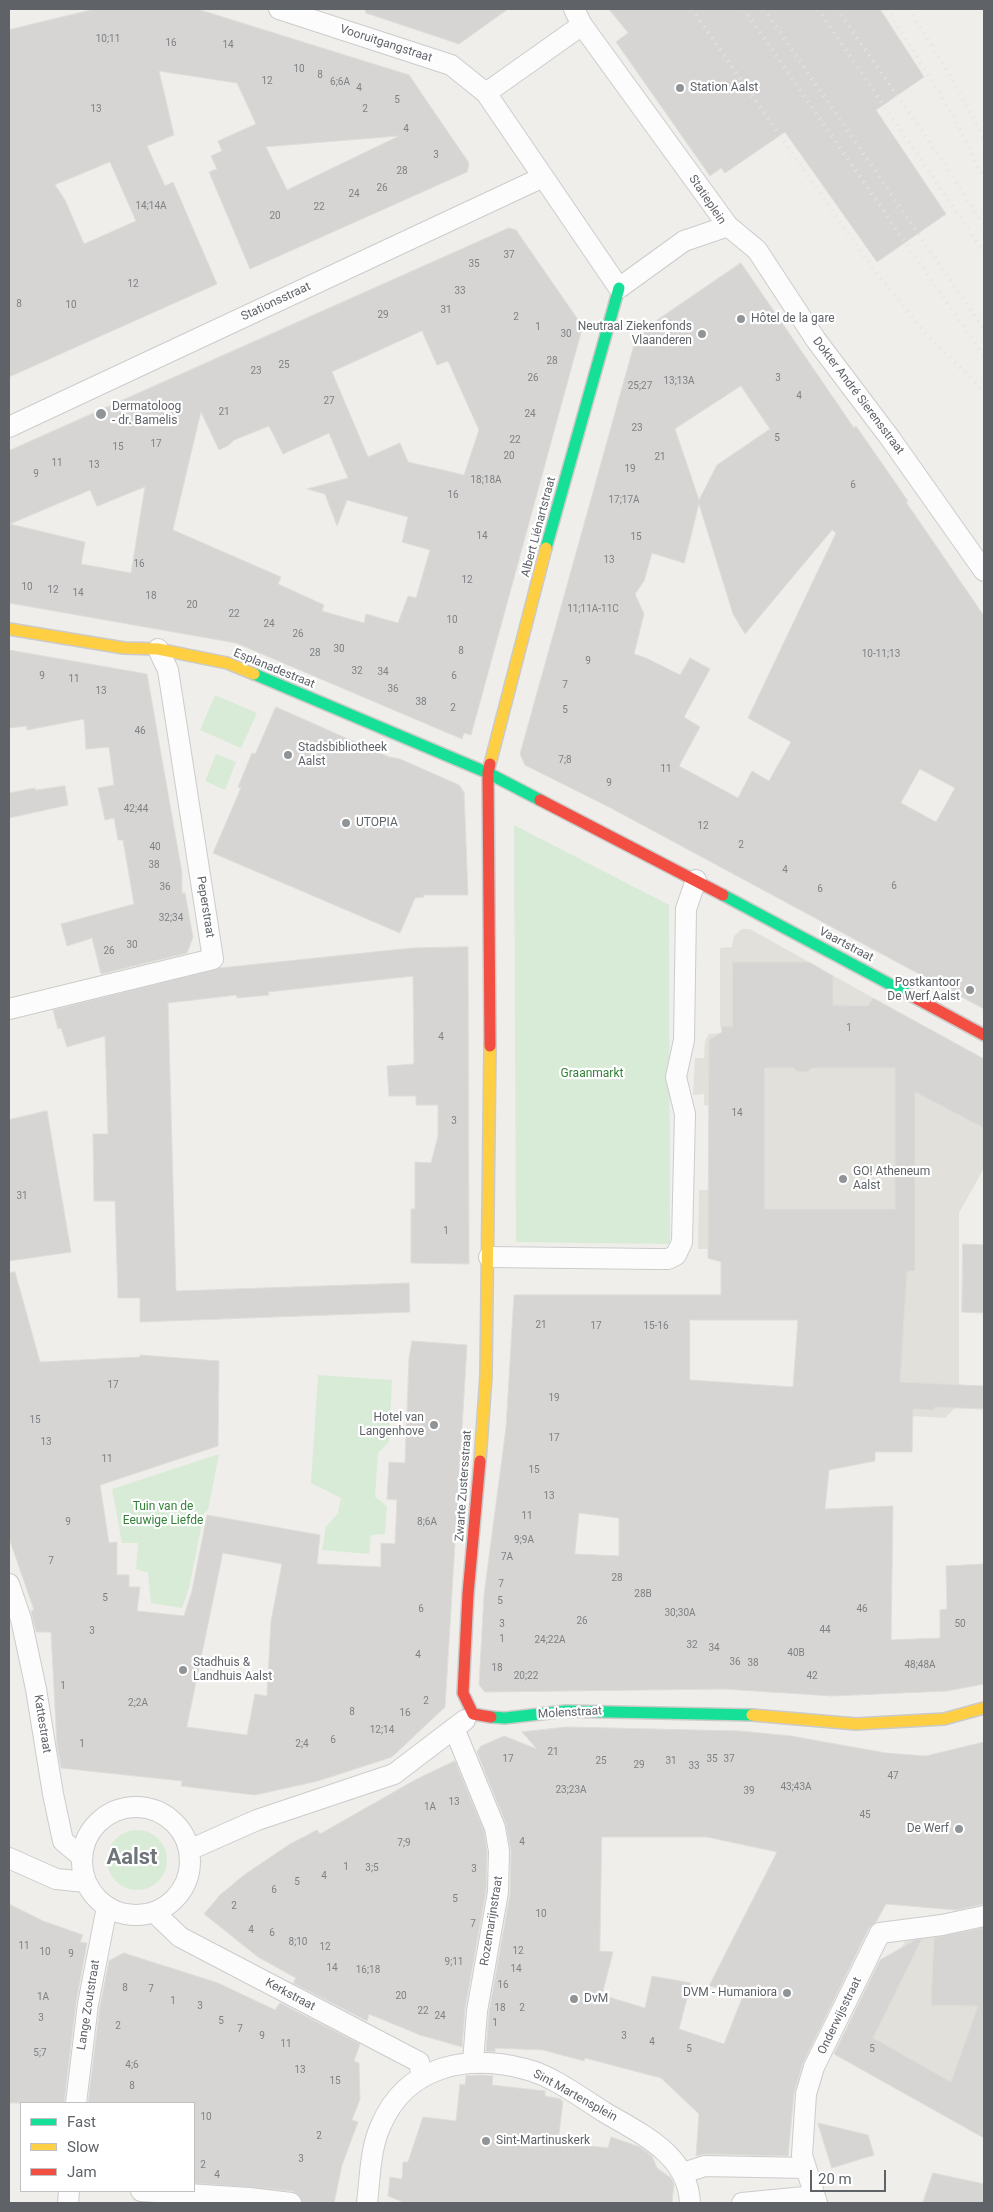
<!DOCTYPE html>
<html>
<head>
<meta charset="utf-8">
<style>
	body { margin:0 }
	#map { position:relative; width:993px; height:2212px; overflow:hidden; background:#efeeea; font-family:Roboto,sans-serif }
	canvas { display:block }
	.frame { position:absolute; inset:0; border:10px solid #5f6368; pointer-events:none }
	.legend { position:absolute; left:20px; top:2102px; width:175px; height:90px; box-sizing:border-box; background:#fff; border:1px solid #bfc1c3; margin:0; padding:6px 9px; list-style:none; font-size:15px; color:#5f6368 }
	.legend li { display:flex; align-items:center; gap:10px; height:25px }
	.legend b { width:25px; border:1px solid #bfc1c3 }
	.scale { position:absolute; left:810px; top:2170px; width:76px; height:22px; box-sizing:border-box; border:2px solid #5f6368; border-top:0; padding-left:6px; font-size:15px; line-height:18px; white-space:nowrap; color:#5f6368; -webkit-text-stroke:4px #fff; paint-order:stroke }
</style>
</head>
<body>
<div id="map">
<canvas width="993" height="2212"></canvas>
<div class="frame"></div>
<ul class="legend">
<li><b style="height:6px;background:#16e098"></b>Fast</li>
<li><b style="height:6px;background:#ffcf43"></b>Slow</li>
<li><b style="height:6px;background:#f24e42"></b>Jam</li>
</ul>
<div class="scale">20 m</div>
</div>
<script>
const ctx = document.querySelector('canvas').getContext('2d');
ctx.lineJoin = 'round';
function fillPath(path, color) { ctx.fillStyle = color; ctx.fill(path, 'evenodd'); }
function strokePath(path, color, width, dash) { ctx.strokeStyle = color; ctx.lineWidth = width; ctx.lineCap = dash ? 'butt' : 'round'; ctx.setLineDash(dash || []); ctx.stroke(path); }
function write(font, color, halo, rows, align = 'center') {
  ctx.font = font + ' Roboto,sans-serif'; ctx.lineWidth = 4.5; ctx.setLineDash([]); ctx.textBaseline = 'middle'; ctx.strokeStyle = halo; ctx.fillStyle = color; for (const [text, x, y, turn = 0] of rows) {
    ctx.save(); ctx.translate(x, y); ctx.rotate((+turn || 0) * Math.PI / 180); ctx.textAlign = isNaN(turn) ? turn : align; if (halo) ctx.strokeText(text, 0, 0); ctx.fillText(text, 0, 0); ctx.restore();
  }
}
const education = new Path2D(`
	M742 929H750L984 1060V1168L959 1213V1404L945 1418 897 1415 823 1294 721 1259 712 1260 708 1255V1249H698L699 1190H708L709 1106 704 1105V1094L693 1095 695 1058H704L705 1041 709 1034 722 1033 720 1025V948L732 947 734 936Z
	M984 1928V2095L972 2131 845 2060 905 1941Z`);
const green = new Path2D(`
	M215 695 257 713 241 748 200 730Z
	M216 754 236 762 225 790 205 781Z
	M514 825 669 905 670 1244 516 1242Z
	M318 1375 392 1380 389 1442 378 1453 375 1497 387 1506 385 1534 371 1535 369 1554 322 1550 326 1527 338 1513 341 1498 311 1483Z
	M219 1454 208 1510 204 1513 189 1588 182 1608 151 1603 148 1573 136 1569 138 1543H122L112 1489Z
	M107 1860a30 30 0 1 1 60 0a30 30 0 1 1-60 0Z`);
const building = new Path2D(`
	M95 9H197L409 75 469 163 467 172 250 269 209 172 217 169 211 156 222 151 218 141 256 124 237 83 159 71 174 135 147 146 165 186 173 182 217 284 9 377V30ZM399 136 287 190 266 147ZM110 162 136 221 84 244 65 200 55 185Z
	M366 9H508L459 44 366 13Z
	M609 9H880L924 77 876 110 946 214 877 262 785 132 725 173 721 168 710 176 616 42 628 33Z
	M509 228 516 230 581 324 582 329 471 735 464 733 462 739 236 643 9 603V451ZM422 331 437 365 448 361 479 430 464 475 408 462 400 443 368 457 332 372ZM201 412 219 450 229 445 234 440 269 426 283 454 329 433 348 478 307 489 325 494 337 526 347 500 408 517 402 542 430 550 416 598 408 596 398 623 366 614 364 623 322 611 324 605 278 584 281 577 173 530ZM145 487 131 573 81 564 85 542 10 524 90 490 97 506Z
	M741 263 854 428 856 426 908 501 906 502 984 616V1009L609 807 525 765 520 754 637 334ZM741 386 770 429 717 465 699 500 675 429ZM699 504 733 614 745 634 832 530 836 533 748 718 791 742 769 781 752 771 738 798 679 766 700 727 684 717 710 669 690 658 680 675 646 658 634 654 644 614 635 594 644 581 652 553 684 563ZM920 769 955 788 936 822 901 803Z
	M9 650 147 674 182 873V893H185L193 937 187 953 101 974 92 938 67 946 61 924 134 904 123 840H118L114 818 105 820 98 788 114 785 109 747 86 749 84 719 27 730V726L9 728Z
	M276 707 389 757 400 759 459 785 464 792 468 895H423L424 897 415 898 400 933 213 853 241 788 238 787 252 753 255 754Z
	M65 786 68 805 9 818V793L35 788V790Z
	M468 947 469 1264 411 1263V1209H415V1162L431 1163 438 1136V1105H416V1096H389L387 1066 414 1064 413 976 268 992 269 995 237 998 236 995 168 1003 176 1291 409 1283 410 1312 140 1322V1298H118L115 1201H94L93 1134H108L105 1036 67 1047 61 1028 58 1029 53 1010 220 968 412 948Z
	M733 962H809L833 976V1005L868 1006 873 998 984 1059V1128L915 1092V1271H907L900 1382 984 1386V1409L935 1407V1410L913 1409 912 1452H875V1461L829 1470 825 1509 893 1506 891 1640 940 1638V1610L947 1609 946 1566 984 1564V1684L947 1691 832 1696 724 1689 485 1692 479 1685 484 1595 506 1428 514 1295H721V1262L708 1258 709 1047V1040L722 1032V1026L732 1027ZM765 1068H793L797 1071 807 1072 812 1068H895V1209H765ZM690 1320H798L793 1387 690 1380ZM579 1513 619 1518V1556L575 1554Z
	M47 1111 71 1252 9 1261V1120Z
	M963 1244 984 1245V1313L962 1312Z
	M15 1272 40 1362 140 1357V1355L219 1361 218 1446 100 1485 109 1543 117 1542V1575H129V1587H140L137 1611 184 1616 192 1591 207 1515 320 1535 317 1564 381 1567V1543L395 1544 397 1500 387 1499 389 1462 405 1463 409 1358 412 1341 467 1345 445 1707 392 1757 318 1781 255 1795 181 1786 182 1781 61 1768 57 1745 51 1632H36L31 1611 34 1610 9 1538V1273ZM223 1553 282 1564 271 1621 267 1696 255 1694 247 1735 187 1727Z
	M567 1727 740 1731 791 1736 886 1753 926 1756 984 1742V1904L956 1910 886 1904 876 1922 869 1928 803 2063 794 2093 788 2156 705 2154 696 2156 699 2114 661 2078 585 2058 584 2061 543 2050 495 2048V2052L486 2051 489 2012 510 1894 511 1851 506 1824 477 1752 481 1746 504 1736 537 1749 522 1732ZM602 1837H707L777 1852 709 1986 744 1993 724 2044 679 2029 691 1983 652 1976 645 2008 602 1995 613 1952 600 1951Z
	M455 1761 484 1831 487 1852 486 1891 465 2009 462 2047 420 2035 369 2014 367 2021 293 1983 296 1978 258 1957 204 1914 220 1895 244 1875 290 1844 317 1830 320 1834 415 1780Z
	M9 1904 43 1921 83 1935 80 1942 87 1943 76 2003 64 2103H9Z
	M984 1928V2138L834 2054 880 1960 915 1940 922 1939 873 2038 951 2082 978 2006 931 2005 934 1938Z
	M124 1953 218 1983 275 2010 280 2003 360 2044 354 2061 359 2063 360 2099 352 2120 358 2122 342 2165 334 2203H303L298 2194 292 2191 194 2183V2103H88L100 2006 109 1961Z
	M482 2075 493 2076 492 2085 545 2091V2096L561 2099V2101H563L558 2142 608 2148 611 2137 640 2147 652 2156 657 2168 671 2178 674 2184 672 2203H405L388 2196 390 2177 402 2179 403 2162H408L423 2117 456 2121 460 2084 465 2085 466 2076Z
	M818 2123 868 2135 874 2155 832 2168Z
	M933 2173 984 2184V2203H923Z`);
const street = new Path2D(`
	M279 9 451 65 486 93 619 288 684 241 728 226
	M574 9 582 25 728 226 757 250 816 340 890 438 984 571
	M486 93 582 25
	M9 427 543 177
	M9 1009 213 959 168 670 158 649
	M489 1257 655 1259H668L676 1255 682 1242 685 1114 676 1077 684 1040 686 909 696 880
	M9 1584 21 1619 36 1689 53 1794 63 1841 82 1857
	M454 1728 495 1828 499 1851 498 1892 477 2011 473 2062
	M82 1861a54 54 0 1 1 108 0a54 54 0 1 1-108 0Z
	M189 1850 257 1820 394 1774 465 1720
	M9 1858 56 1879 86 1882
	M154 1912 180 1937 419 2062 422 2077
	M76 2103 88 2004 107 1907
	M683 2173 705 2166 806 2168
	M141 2191 249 2198 291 2203
	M68 2203 69 2191
	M367 2203C370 2179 370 2148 381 2125 407 2065 467 2054 525 2069 553 2076 580 2097 604 2112 641 2134 688 2154 690 2203
	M742 2203 815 2196
	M817 2203 802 2155 806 2094 814 2067 880 1933 942 1925 984 1916`);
const fast = new Path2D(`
	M546 548 619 288
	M254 674 488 773 540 800
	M723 895 910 995
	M491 1717 505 1718 566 1711 752 1715`);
const slow = new Path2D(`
	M9 629 124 648 158 649 227 663 254 674
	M490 764 546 548
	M480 1461 486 1376 490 1046
	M752 1715 856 1724 944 1719 984 1708`);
const jam = new Path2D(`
	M540 800 723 895
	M910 995 984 1035
	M490 1046 488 773 490 764
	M480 1461 468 1594 463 1693 473 1714 491 1717`);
const rail = new Path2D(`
	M692 9 873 269 926 334 984 391
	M744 9 984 356
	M764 9 984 329
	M818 9 984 252
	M837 9 942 160 984 226
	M887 9 953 115 984 179
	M909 9 951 77 984 139`);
const markers = [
	[680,88,5,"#919496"],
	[741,319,5,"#919496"],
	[702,334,5,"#919496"],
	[101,414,6,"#919496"],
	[288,755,5,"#919496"],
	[346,823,5,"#919496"],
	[970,990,5,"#919496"],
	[843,1179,5,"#919496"],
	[434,1425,5,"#919496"],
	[183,1670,5,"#919496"],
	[959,1829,5,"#919496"],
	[787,1993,5,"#919496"],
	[574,1999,5,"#919496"],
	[486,2141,5,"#919496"]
];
const numberNames = [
	["10;11",108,39],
	["16",171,43],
	["14",228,45],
	["10",299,69],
	["8",320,75],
	["12",267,81],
	["6;6A",340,82],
	["4",359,88],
	["5",397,100],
	["13",96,109],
	["2",365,109],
	["4",406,129],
	["3",436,155],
	["28",402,171],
	["26",382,188],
	["24",354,194],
	["14;14A",151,206],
	["22",319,207],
	["20",275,216],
	["37",509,255],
	["35",474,264],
	["12",133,284],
	["33",460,291],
	["8",19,304],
	["10",71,305],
	["31",446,310],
	["29",383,315],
	["2",516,317],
	["1",538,327],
	["30",566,334],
	["28",552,361],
	["25",284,365],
	["23",256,371],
	["26",533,378],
	["3",778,378],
	["13;13A",679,381],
	["25;27",640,386],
	["4",799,396],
	["27",329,401],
	["21",224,412],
	["24",530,414],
	["23",637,428],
	["5",777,438],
	["22",515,440],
	["17",156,444],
	["15",118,447],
	["20",509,456],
	["21",660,457],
	["11",57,463],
	["13",94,465],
	["19",630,469],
	["9",36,474],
	["18;18A",486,480],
	["6",853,485],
	["16",453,495],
	["17;17A",624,500],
	["14",482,536],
	["15",636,537],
	["13",609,560],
	["16",139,564],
	["12",467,580],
	["10",27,587],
	["12",53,590],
	["14",78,593],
	["18",151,596],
	["20",192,605],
	["11;11A-11C",593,609],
	["22",234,614],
	["10",452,620],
	["24",269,624],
	["26",298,634],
	["30",339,649],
	["8",461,651],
	["28",315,653],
	["10-11;13",881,654],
	["9",588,661],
	["32",357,671],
	["34",383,672],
	["9",42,676],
	["6",454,676],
	["11",74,679],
	["7",565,685],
	["36",393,689],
	["13",101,691],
	["38",421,702],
	["2",453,708],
	["5",565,710],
	["46",140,731],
	["7;8",565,760],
	["11",666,769],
	["9",609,783],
	["42;44",136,809],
	["12",703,826],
	["2",741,845],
	["40",155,847],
	["38",154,865],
	["4",785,870],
	["6",894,886],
	["36",165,887],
	["6",820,889],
	["32;34",171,918],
	["30",132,945],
	["26",109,951],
	["1",849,1028],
	["4",441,1037],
	["14",737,1113],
	["3",454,1121],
	["31",22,1196],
	["1",446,1231],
	["21",541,1325],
	["17",596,1326],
	["15-16",656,1326],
	["17",113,1385],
	["19",554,1398],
	["15",35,1420],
	["17",554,1438],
	["13",46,1442],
	["11",107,1459],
	["15",534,1470],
	["13",549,1496],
	["11",527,1516],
	["9",68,1522],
	["8;6A",427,1522],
	["9;9A",524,1540],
	["7A",507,1557],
	["7",51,1561],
	["28",617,1578],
	["7",501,1584],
	["28B",643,1594],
	["5",105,1598],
	["5",500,1601],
	["6",421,1609],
	["46",862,1609],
	["30;30A",680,1613],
	["26",582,1621],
	["3",502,1624],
	["50",960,1624],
	["44",825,1630],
	["3",92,1631],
	["1",502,1639],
	["24;22A",550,1640],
	["32",692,1645],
	["34",714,1648],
	["40B",796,1653],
	["4",418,1655],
	["36",735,1662],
	["38",753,1663],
	["48;48A",920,1665],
	["18",497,1668],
	["20;22",526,1676],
	["42",812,1676],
	["1",63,1686],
	["2",426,1701],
	["2;2A",138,1703],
	["8",352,1712],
	["16",405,1713],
	["12;14",382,1730],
	["6",333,1740],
	["1",82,1744],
	["2;4",302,1744],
	["21",553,1752],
	["17",508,1759],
	["35",712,1759],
	["37",729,1759],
	["25",601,1761],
	["31",671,1761],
	["29",639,1765],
	["33",694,1766],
	["47",893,1776],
	["43;43A",796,1787],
	["23;23A",571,1790],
	["39",749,1791],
	["13",454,1802],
	["1A",430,1807],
	["45",865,1815],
	["4",522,1842],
	["7;9",404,1843],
	["1",346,1867],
	["3;5",372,1868],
	["3",474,1869],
	["4",324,1876],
	["5",297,1882],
	["6",274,1890],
	["5",455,1899],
	["2",234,1906],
	["10",541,1914],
	["7",473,1924],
	["4",251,1930],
	["6",272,1933],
	["8;10",298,1942],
	["11",24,1946],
	["12",325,1947],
	["12",518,1951],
	["10",45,1952],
	["9",71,1954],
	["9;11",454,1962],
	["14",332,1968],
	["14",516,1969],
	["16;18",368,1970],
	["16",503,1985],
	["8",125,1988],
	["7",151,1989],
	["20",401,1996],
	["1A",43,1997],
	["1",173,2001],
	["3",200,2006],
	["18",500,2008],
	["2",522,2008],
	["22",423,2011],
	["24",440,2016],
	["3",41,2018],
	["5",221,2021],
	["1",495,2023],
	["2",118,2026],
	["7",240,2029],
	["9",262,2036],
	["3",624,2036],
	["4",652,2042],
	["11",286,2044],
	["5",689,2049],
	["5",872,2049],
	["5;7",40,2053],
	["4;6",132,2065],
	["13",300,2070],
	["15",335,2081],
	["8",132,2086],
	["10",206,2117],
	["2",319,2136],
	["3",301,2159],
	["2",203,2165],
	["4",217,2175]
];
const streetNames = [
	["Vooruitgangstraat",386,44,18],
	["Statieplein",707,200,56],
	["Stationsstraat",276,302,-25],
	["Dokter André Sierensstraat",858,396,53],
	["Albert Liénartstraat",539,527,-75],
	["Esplanadestraat",274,669,22],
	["Peperstraat",205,907,81],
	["Vaartstraat",846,945,28],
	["Zwarte Zustersstraat",464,1486,-86],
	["Molenstraat",570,1713,-3],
	["Kattestraat",42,1724,81],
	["Rozemarijnstraat",492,1921,-81],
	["Kerkstraat",290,1995,28],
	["Lange Zoutstraat",89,2005,-81],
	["Onderwijsstraat",840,2016,-64],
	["Sint Martensplein",575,2096,29]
];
const poiNames = [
	["Station Aalst",690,88],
	["Hôtel de la gare",751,319],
	["Neutraal Ziekenfonds",692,327,"right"],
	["Vlaanderen",692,341,"right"],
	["Dermatoloog",112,407],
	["- dr. Bamelis",112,421],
	["Stadsbibliotheek",298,748],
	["Aalst",298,762],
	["UTOPIA",356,823],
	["Postkantoor",960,983,"right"],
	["De Werf Aalst",960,997,"right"],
	["GO! Atheneum",853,1172],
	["Aalst",853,1186],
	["Hotel van",424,1418,"right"],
	["Langenhove",424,1432,"right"],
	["Stadhuis &",193,1663],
	["Landhuis Aalst",193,1677],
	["De Werf",949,1829,"right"],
	["DVM - Humaniora",777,1993,"right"],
	["DvM",584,1999],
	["Sint-Martinuskerk",496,2141]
];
const parkNames = [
	["Graanmarkt",592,1074],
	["Tuin van de",163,1507],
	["Eeuwige Liefde",163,1521]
];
const townNames = [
	["Aalst",132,1858]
];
fillPath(education, '#e2e0da');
fillPath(green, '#d8ebd6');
fillPath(building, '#d6d5d3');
strokePath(building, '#deddd9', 1);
strokePath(street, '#cbcccc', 22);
strokePath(fast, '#cacacb', 14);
strokePath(slow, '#cacacb', 14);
strokePath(jam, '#cacacb', 14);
strokePath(street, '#fdfcfc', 20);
strokePath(fast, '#16e098', 11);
strokePath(slow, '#ffcf43', 11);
strokePath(jam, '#f24e42', 11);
strokePath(rail, '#e4e4e4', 4, [1, 6]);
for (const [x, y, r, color] of markers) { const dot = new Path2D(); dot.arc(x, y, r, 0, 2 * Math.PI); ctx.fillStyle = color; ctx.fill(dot); strokePath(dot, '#fff', 2); }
write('10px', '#7e8184', null, numberNames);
write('12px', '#5f6368', '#fff', streetNames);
write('12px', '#5f6368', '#fff', poiNames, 'left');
write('12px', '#348238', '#fff', parkNames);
write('bold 22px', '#70757a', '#fff', townNames);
</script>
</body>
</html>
